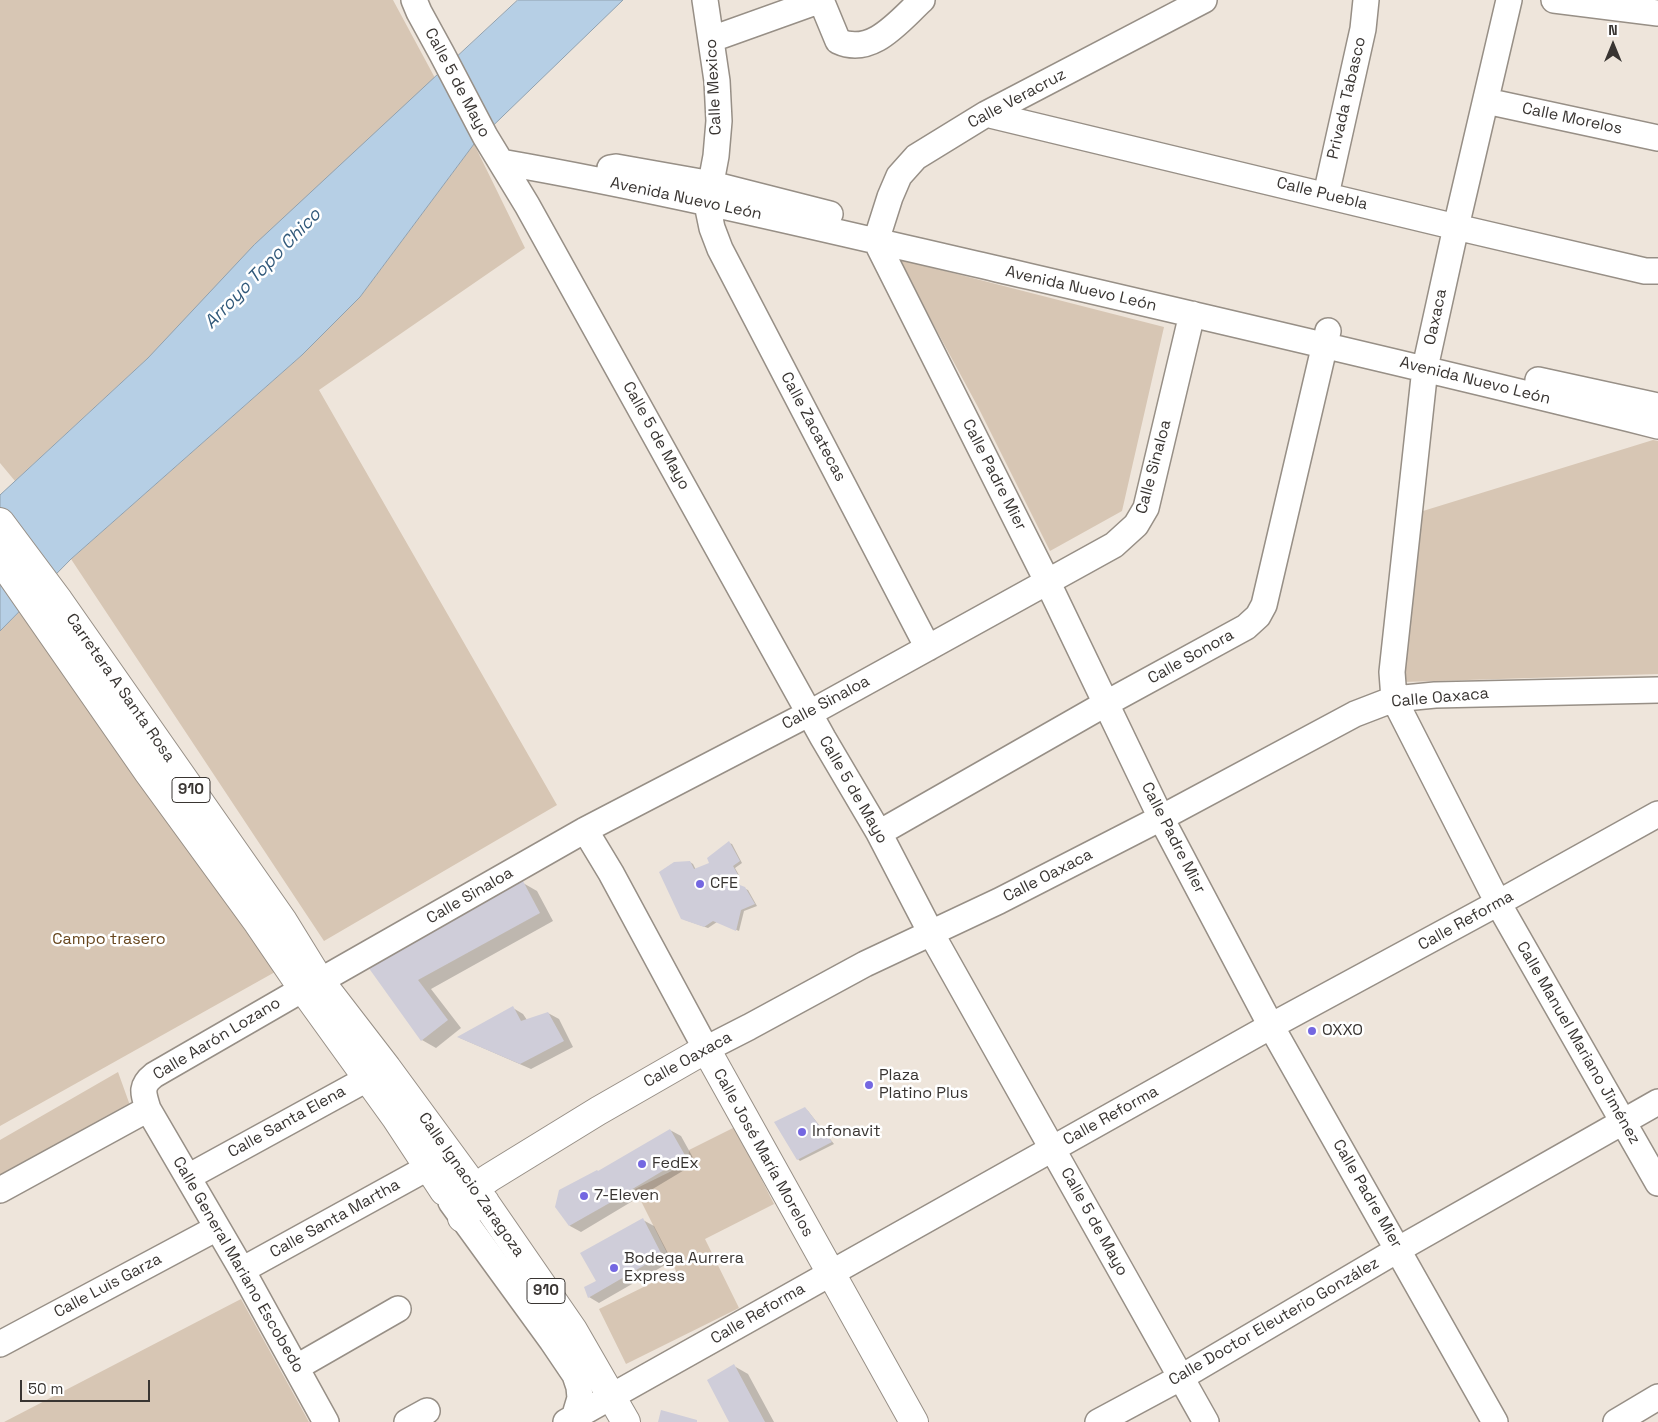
<!DOCTYPE html>
<html>
<head>
<meta charset="utf-8">
<style>
	body { margin:0 }
	#map { position:relative; width:1658px; height:1422px; overflow:hidden; background:#eee5db; font-family:"Space Grotesk",sans-serif }
	canvas { display:block }
	.north { position:absolute; left:1588px; top:20px; width:50px; height:50px; -webkit-text-stroke:4px #fff; paint-order:stroke; rotate:0deg; font-size:14px; font-weight:700; line-height:20px; text-align:center; color:#393532 }
	.north::after { content:''; display:block; margin:auto; width:18px; height:22px; background:#393532; clip-path:polygon(50% 0,100% 100%,50% 72%,0 100%) }
	.scale { position:absolute; left:20px; top:1380px; width:130px; height:22px; box-sizing:border-box; border:2px solid #393532; border-top:0; padding-left:6px; font-size:15px; line-height:18px; white-space:nowrap; color:#393532; -webkit-text-stroke:4px #fff; paint-order:stroke }
</style>
</head>
<body>
<div id="map">
<canvas width="1658" height="1422"></canvas>
<div class="north">N</div>
<div class="scale">50 m</div>
</div>
<script>
const ctx = document.querySelector('canvas').getContext('2d');
ctx.lineJoin = 'round';
function fillPath(path, color) { ctx.fillStyle = color; ctx.fill(path, 'evenodd'); }
function strokePath(path, color, width, dash) { ctx.strokeStyle = color; ctx.lineWidth = width; ctx.lineCap = dash ? 'butt' : 'round'; ctx.setLineDash(dash || []); ctx.stroke(path); }
function write(font, color, halo, rows, align = 'center') {
  ctx.font = font + ' "Space Grotesk",sans-serif'; ctx.lineWidth = 5; ctx.setLineDash([]); ctx.textBaseline = 'middle'; ctx.strokeStyle = halo; ctx.fillStyle = color; for (const [text, x, y, turn = 0] of rows) {
    ctx.save(); ctx.translate(x, y); ctx.rotate((+turn || 0) * Math.PI / 180); ctx.textAlign = isNaN(turn) ? turn : align; if (halo) ctx.strokeText(text, 0, 0); ctx.fillText(text, 0, 0); ctx.restore();
  }
}
const green = new Path2D(`
	M0 0H393L435 78 148 358 15 481 0 463Z
	M474 144 525 248 319 390 557 805 324 941 71 559 302 355 360 297Z
	M898 259 1164 327 1122 511 1050 551 978 407Z
	M1653 440 1658 441V674L1403 682 1418 524 1423 511Z
	M19 612 275 972 0 1126V631Z
	M118 1072 132 1111 0 1181V1140Z
	M735 1127 774 1204 705 1239 739 1308 626 1364 599 1309 676 1271 635 1189 688 1163 689 1150Z
	M241 1299 309 1422H4Z`);
const water = new Path2D(`
	M518 0H623L474 144 360 297 302 355 71 559 0 631V495L148 358 254 245Z`);
const shadow = new Path2D(`
	M729 843 732 844 742 863 735 868 740 877 729 882 748 890 757 906 744 911 739 931 717 922 708 928 685 920 690 862 693 864 696 870 710 864Z
	M523 883 537 891 553 921 431 989 461 1028 436 1048 422 1040 370 968Z
	M513 1008 523 1014 527 1020 548 1013 559 1019 573 1047 531 1069 460 1038Z
	M805 1109 808 1111 834 1144 800 1161 798 1159Z
	M670 1130 681 1136 696 1163 581 1232 570 1226 557 1207 598 1172Z
	M643 1220 654 1226 672 1261 599 1303 589 1297Z
	M734 1366 748 1374 774 1422H731Z`);
const building = new Path2D(`
	M729 841 740 861 733 866 738 875 727 880 745 887 755 904 741 910 736 931 713 921 704 927 681 919 659 872 674 862 690 861 694 869 709 863 707 858Z
	M523 881 540 913 418 980 448 1020 421 1041 368 967Z
	M513 1006 521 1021 548 1012 564 1041 520 1064 457 1037Z
	M805 1107 832 1142 797 1160 774 1122Z
	M670 1129 686 1157 614 1200 606 1188 613 1201 569 1226 555 1207 559 1190 597 1170 598 1171Z
	M643 1218 662 1255 588 1298 584 1287 596 1281 580 1253Z
	M734 1364 765 1422H729L707 1380Z
	M661 1410 697 1420V1422H658Z`);
const minor = new Path2D(`
	M414 0 419 12 442 54 485 136 527 205 823 738 879 833 931 933 1206 1422
	M705 0 717 81 719 121 716 156 707 204 712 228 720 249 928 648
	M821 0 838 41C872 57 899 21 922 0
	M1204 0 986 114 916 157 899 176 890 197 876 241 1047 581 1161 818 1271 1026 1495 1422
	M1509 0 1456 227 1425 368 1392 672 1394 699 1498 903 1658 1183
	M1554 0 1658 13
	M712 39 821 0
	M1486 101 1658 138
	M986 114 1456 227 1645 271H1658
	M501 162C667 191 832 231 997 269 1217 320 1438 371 1658 426
	M610 168 616 167 712 184 830 214
	M1326 195 1363 29 1366 0
	M1538 380 1658 406
	M585 830 611 873 706 1049 749 1027 865 964 999 901 1161 818 1355 714 1394 699 1435 695 1658 690
	M879 833 1105 704 1246 627 1258 616 1264 605 1328 331
	M320 981 585 830 810 713 1114 545 1136 525 1146 508 1192 314
	M148 1109 242 1270 326 1422
	M188 1177 385 1069
	M0 1190 148 1109C143 1093 140 1086 154 1075L303 989
	M451 1202 552 1341 575 1375 579 1387 580 1398 574 1418
	M242 1270 429 1167
	M0 1344 217 1228
	M297 1367 398 1309
	M407 1422 427 1411
	M566 1422 1271 1026 1498 903 1658 814
	M1098 1422 1180 1378 1399 1249 1658 1102
	M1616 1422 1658 1397`);
const major = new Path2D(`
	M0 522 59 601 283 921 320 981 387 1068 475 1188 573 1330 626 1422
	M0 559 148 772 258 923 303 989 396 1118 444 1191 462 1196 468 1194 489 1178 598 1111 706 1049 914 1422
	M462 1218 473 1207 485 1202`);
const markers = [
	[700,884,5,"#7467e1"],
	[1312,1031,5,"#7467e1"],
	[869,1085,5,"#7467e1"],
	[802,1132,5,"#7467e1"],
	[642,1164,5,"#7467e1"],
	[584,1196,5,"#7467e1"],
	[614,1268,5,"#7467e1"]
];
const shields = [
	[191,790,38],
	[546,1291,38]
];
const shieldNames = [
	["910",191,790],
	["910",546,1291]
];
const streetNames = [
	["Calle 5 de Mayo",457,83,62],
	["Calle Mexico",714,87,-93],
	["Privada Tabasco",1347,98,-77],
	["Calle Veracruz",1017,99,-28],
	["Calle Morelos",1572,119,12],
	["Calle Puebla",1322,194,14],
	["Avenida Nuevo León",686,199,12],
	["Avenida Nuevo León",1081,289,13],
	["Oaxaca",1436,317,-78],
	["Avenida Nuevo León",1475,381,14],
	["Calle Zacatecas",813,427,62],
	["Calle 5 de Mayo",656,436,61],
	["Calle Sinaloa",1154,467,-75],
	["Calle Padre Mier",994,475,63],
	["Calle Sonora",1191,657,-29],
	["Carretera A Santa Rosa",120,688,55],
	["Calle Oaxaca",1440,698,-5],
	["Calle Sinaloa",826,703,-28],
	["Calle 5 de Mayo",853,790,60],
	["Calle Padre Mier",1173,838,63],
	["Calle Oaxaca",1048,876,-27],
	["Calle Sinaloa",470,896,-30],
	["Calle Reforma",1466,921,-29],
	["Calle Aarón Lozano",217,1039,-31],
	["Calle Manuel Mariano Jiménez",1578,1043,60],
	["Calle Oaxaca",688,1060,-29],
	["Calle Reforma",1111,1116,-29],
	["Calle Santa Elena",287,1122,-29],
	["Calle José María Morelos",763,1153,61],
	["Calle Ignacio Zaragoza",471,1185,55],
	["Calle Padre Mier",1367,1194,60],
	["Calle Santa Martha",335,1219,-29],
	["Calle 5 de Mayo",1094,1222,61],
	["Calle General Mariano Escobedo",238,1265,60],
	["Calle Luis Garza",108,1286,-28],
	["Calle Reforma",758,1314,-30],
	["Calle Doctor Eleuterio González",1274,1322,-30]
];
const poiNames = [
	["CFE",710,884],
	["OXXO",1322,1031],
	["Plaza",879,1076],
	["Platino Plus",879,1094],
	["Infonavit",812,1132],
	["FedEx",652,1164],
	["7-Eleven",594,1196],
	["Bodega Aurrera",624,1259],
	["Express",624,1277]
];
const parkNames = [
	["Campo trasero",109,940]
];
const waterNames = [
	["Arroyo Topo Chico",263,269,-46]
];
fillPath(green, '#d7c6b4');
fillPath(water, '#b6cfe5');
strokePath(water, '#90a1af', 1);
fillPath(shadow, '#0003');
fillPath(building, '#cfcdd9');
strokePath(minor, '#978f86', 28);
strokePath(major, '#978f86', 30);
strokePath(minor, '#fff', 25);
strokePath(major, '#fff', 28);
for (const [x, y, r, color] of markers) { const dot = new Path2D(); dot.arc(x, y, r, 0, 2 * Math.PI); ctx.fillStyle = color; ctx.fill(dot); strokePath(dot, '#fff', 2); }
for (const [x, y, w] of shields) { const box = new Path2D(); box.roundRect(x - w / 2, y - 12.5, w, 25, 4); ctx.fillStyle = '#fff'; ctx.fill(box); strokePath(box, '#393532', 1); }
write('bold 15px', '#393532', null, shieldNames);
write('16px', '#393532', '#fff', streetNames);
write('16px', '#393532', '#fff', poiNames, 'left');
write('16px', '#68471f', '#fff', parkNames);
write('italic 18px', '#325a7b', '#fff', waterNames);
</script>
</body>
</html>
